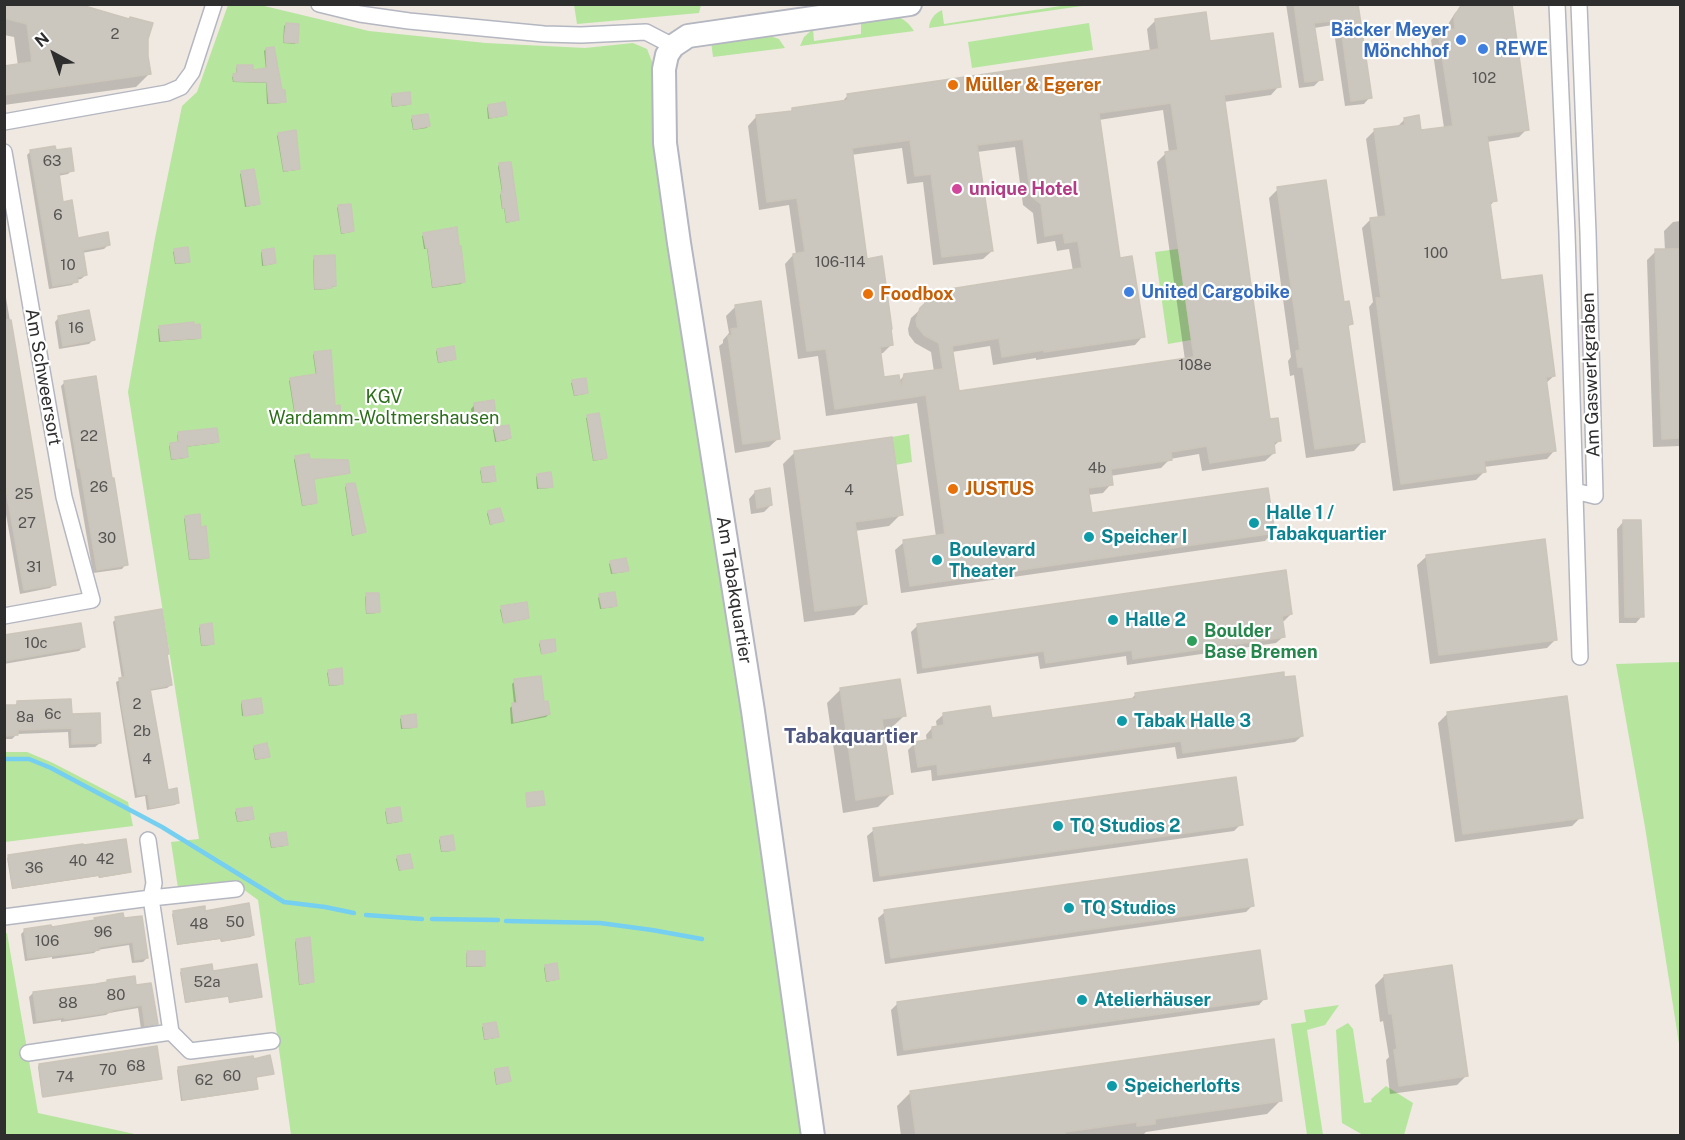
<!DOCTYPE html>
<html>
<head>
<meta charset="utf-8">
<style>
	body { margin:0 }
	#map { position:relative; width:1685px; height:1140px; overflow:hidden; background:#efe9e1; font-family:"Public Sans",sans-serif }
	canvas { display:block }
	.frame { position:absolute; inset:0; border:6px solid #2e2e2e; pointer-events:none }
	.north { position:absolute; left:24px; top:24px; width:60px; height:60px; -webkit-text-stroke:4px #fff; paint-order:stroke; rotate:320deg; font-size:16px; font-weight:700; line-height:24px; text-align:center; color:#2e2e2e }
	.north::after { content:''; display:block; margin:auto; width:21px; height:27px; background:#2e2e2e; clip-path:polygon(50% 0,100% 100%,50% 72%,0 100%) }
</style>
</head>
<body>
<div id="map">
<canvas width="1685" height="1140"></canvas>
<div class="frame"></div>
<div class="north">N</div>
</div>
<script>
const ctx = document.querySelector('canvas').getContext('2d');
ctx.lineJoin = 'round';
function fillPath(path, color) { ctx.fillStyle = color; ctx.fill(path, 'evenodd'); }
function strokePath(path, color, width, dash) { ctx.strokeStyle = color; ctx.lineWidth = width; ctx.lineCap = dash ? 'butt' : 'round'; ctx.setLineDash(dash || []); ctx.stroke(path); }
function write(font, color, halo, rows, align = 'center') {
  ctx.font = font + ' "Public Sans",sans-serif'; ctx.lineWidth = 4.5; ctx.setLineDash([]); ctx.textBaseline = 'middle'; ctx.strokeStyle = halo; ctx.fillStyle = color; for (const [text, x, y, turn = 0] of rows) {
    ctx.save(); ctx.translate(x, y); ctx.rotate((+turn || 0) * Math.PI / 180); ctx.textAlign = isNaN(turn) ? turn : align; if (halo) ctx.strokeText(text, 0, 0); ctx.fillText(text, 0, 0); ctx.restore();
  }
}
const green = new Path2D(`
	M228 5H260L369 31 486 43 585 48 633 43 647 49 653 64 656 112 805 1135H291L258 900 232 881 178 888 171 842 199 839 128 392 155 238 182 106 197 92Z
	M574 5V4L701 5 699 13 577 24Z
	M1067 5H1089L929 28C930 19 934 14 942 10L944 24Z
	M896 16C904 19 909 23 914 31L800 46 804 37 813 29 814 41 861 34V22Z
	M1089 23 1093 50 972 68 968 42Z
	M764 34 779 39 785 48 713 57 711 41Z
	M1178 249 1191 340 1168 344 1155 252Z
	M909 434 912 462 895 465 892 437Z
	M1680 662V1050L1645 827 1616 664Z
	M5 752H27L53 763 128 802 133 826 5 842Z
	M7 933 38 1113 139 1135 5 1136 4 934Z
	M1339 1005 1325 1025 1307 1030 1323 1135H1307L1291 1024 1306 1022 1304 1010Z
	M1348 1023 1353 1029 1364 1103 1372 1102 1371 1099 1386 1086 1413 1103 1404 1135H1363L1342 1123 1336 1030Z`);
const shadow = new Path2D(`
	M4 4 147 39 149 74 136 87 4 105V68L18 66 14 37 4 35Z
	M1286 4H1357L1370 97 1364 104 1345 106 1333 25 1314 28 1321 79 1314 86 1299 88Z
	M1464 5 1527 129 1519 137 1487 142 1495 200 1489 207 1499 282 1554 376 1545 384 1554 451 1547 459 1484 467V472L1476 480 1393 491 1369 307 1373 302 1362 228 1370 220 1378 219 1366 139 1374 131 1397 127 1405 119 1419 132 1444 128 1431 40 1439 33 1447 31V26L1455 13Z
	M1156 20 1209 43 1279 86 1271 95 1224 102 1269 421 1280 440 1273 447 1274 453 1265 461 1202 471 1199 454 1170 459 1161 468 1110 476 1111 484 1103 493 1088 495 1091 515 1273 532 1265 541 901 593 895 550 904 542 936 537 917 403 826 416 818 356 798 359 785 264 793 255H796L789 205 759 210 748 126 756 117 790 112 793 110 841 103 848 95 1150 52 1147 29ZM1163 110 1169 153H1166L1157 162 1185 360 957 392 952 352 990 346 993 365 1036 358V360L1135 345 1143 336 1119 260 1099 120ZM1015 147 1023 205 1033 213 1037 244 1055 241 1057 251 1069 249 1073 271 932 293 924 302V306L911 318 908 329 909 335 915 343 931 352 934 372 904 376 898 382 883 379 879 354 883 353 891 345 866 260 851 155 902 148 907 184 923 182 933 265 983 259 992 251 977 152Z
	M286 24 296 42 295 44 283 43 284 26Z
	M266 49 284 102 282 103 267 104 266 83 233 82 232 77 236 75V68L238 66 252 72 266 70 264 51Z
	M393 95 409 103 408 105 392 107 391 97Z
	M488 106 505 115 504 116 488 119 487 108Z
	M413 118 428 126 427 128 413 130 411 119Z
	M279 134 298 168 296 170 283 172 277 136Z
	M31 151 72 170 68 174 58 176 62 204 77 240 109 244 104 249 82 253 86 275 81 279 76 280 72 285 49 289 27 155Z
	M499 165 517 219 515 221 506 223 504 208 502 209 500 195 502 193 498 167Z
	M242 173 258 203 257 205 245 207 240 174Z
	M1278 189 1343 303 1351 324 1347 328 1363 441 1354 451 1306 458 1294 375 1290 376 1288 361 1291 357 1269 198Z
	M339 206 353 231 351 232 341 234 337 208Z
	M1680 221V446L1653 447 1647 260 1656 251H1665L1664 231 1673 222Z
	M424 235 463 282 461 284 432 288 427 249H424L422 236Z
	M175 250 188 261 187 263 175 264 173 252Z
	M262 251 275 263 273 264 262 266 261 253Z
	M315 258 335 286 333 287 328 289 314 290 313 260Z
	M4 286 55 584 50 588 20 594 4 503Z
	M736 306 779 438 769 447 735 453 719 346 723 343V340L729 333 726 316Z
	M59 317 93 340 89 344 59 349 55 322Z
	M159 328 200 337 198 339 159 342 158 329Z
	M437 350 454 359 453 360 438 363 436 352Z
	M315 353 339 419 338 421 296 424 289 381 291 379 316 376 313 355Z
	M65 382 110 480 126 564 122 569 93 573 61 386Z
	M573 382 587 392 585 394 574 396 571 383Z
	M475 404 495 416 490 420 473 423 471 409Z
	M588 417 605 458 604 459 593 461 586 418Z
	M495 428 509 438 507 440 495 442 493 430Z
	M179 434 218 442 216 443 185 447 186 456 185 458 171 460 169 446 178 443 177 435Z
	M794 453 901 514 889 526 855 531 865 604 854 615 804 622 783 464Z
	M295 458 308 461 348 472 346 474 312 479 315 503 313 504 302 506 294 460Z
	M482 469 495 480 493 482 482 483 480 471Z
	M538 475 552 486 550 488 537 489 536 477Z
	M347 486 364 532 352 536 345 487Z
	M755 492 771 505 764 512 751 514 749 499Z
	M488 512 502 521 490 525 487 514Z
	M186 517 200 528 208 557 206 559 189 560 184 519Z
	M1623 522 1642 616 1636 623H1619L1617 529Z
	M1427 556 1556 639 1547 648 1430 664 1417 565Z
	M611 562 627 570 625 572 611 574 609 564Z
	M367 595 379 611 377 613 366 614 365 597Z
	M600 596 615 605 614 607 600 609 598 598Z
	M502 608 528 618 526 619 503 623 500 610Z
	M1291 614 1284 621H1281L1283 637 1276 643 1127 665 1126 656 1040 669 1038 656 917 674 911 632 918 625Z
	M116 619 165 655 171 685 167 688 149 691 166 792 178 802 175 805 147 810 145 796 135 798 116 682 122 679 113 622Z
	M201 626 213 643 211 645 201 646 199 628Z
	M4 637 83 647 79 651 4 664Z
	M541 642 555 651 553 652 541 654 539 644Z
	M329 671 342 683 340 685 329 686 327 673Z
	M515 681 542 704 549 714 546 717 511 724 510 708 514 704 512 684Z
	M841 689 904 716 890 729 883 730 891 794 878 807 843 813 827 703Z
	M1136 694 1302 736 1295 742 1177 759 1175 747 932 781 931 770 911 773 908 750 915 743 927 742 926 735 932 728H937L936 721 943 715 991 720 1129 701Z
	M18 702 70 715 100 743 95 747 69 748 68 732 17 734 12 739H4V707L14 706Z
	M242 702 261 712 260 714 242 716 241 704Z
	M1448 713 1581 817 1572 826 1455 842 1438 723Z
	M402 717 415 726 414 728 401 729 400 719Z
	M254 747 268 756 266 758 255 760 253 749Z
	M387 810 400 820 399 822 387 824 385 812Z
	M237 811 252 818 251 820 237 822 235 812Z
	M1241 824 1234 831 873 882 867 836 874 830Z
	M271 836 287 844 285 846 271 848 269 837Z
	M441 838 453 849 452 851 441 852 439 840Z
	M9 857 130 872 128 873 99 878 98 876 12 889 7 858Z
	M398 857 411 867 399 871 396 859Z
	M1252 906 1246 912 885 964 878 918 885 912Z
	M204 912 252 935 251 937 221 942 220 939 177 945 172 914 174 913Z
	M122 915 147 958 143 962 132 963 129 945 97 950 94 953 52 959V957L25 961 21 934 25 930 50 928 92 922 95 919Z
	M296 941 312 982 310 983 299 985 295 942Z
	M467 952 483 965 482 967H466V954Z
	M546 966 558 978 556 980 546 982 544 968Z
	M182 971 212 973 260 997 258 998 229 1003 228 996 185 1003 180 972Z
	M1384 976 1466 1076 1457 1085 1390 1094 1386 1060 1389 1057 1383 1021 1380 1022 1375 985Z
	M135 987 156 1024 152 1027 141 1029 138 1008 109 1013 106 1015 61 1022V1020L33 1024 29 997 33 993Z
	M1265 998 1259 1005 897 1056 891 1010 898 1003Z
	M484 1026 497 1037 495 1038 484 1040 482 1027Z
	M39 1065 160 1079 159 1080 42 1097 38 1067Z
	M179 1068 272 1073 255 1078 256 1088 255 1090 181 1101 177 1070Z
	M496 1070 509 1081 496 1085 494 1072Z
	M911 1092 1281 1100 1267 1114 1146 1132 1142 1136H901L897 1106Z`);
const stream = new Path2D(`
	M4 759H29L51 768 162 827 284 902 325 907 354 913
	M366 915 422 919
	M432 919 498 920
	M506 921 600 923 652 930 702 939`);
const building = new Path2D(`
	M4 4H78L129 19 130 17 153 23 148 39V56L151 74 4 95V66L32 62 27 24 4 18Z
	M1294 4H1358L1372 98 1351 101 1340 20 1314 23 1323 80 1305 82Z
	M1462 4H1512L1529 130 1487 136 1497 201 1490 202 1501 280 1542 275 1555 376 1546 377 1556 451 1484 461 1486 472 1401 484 1376 298H1381L1370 218 1386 216 1374 129 1405 125 1404 118 1419 115 1421 130 1453 126 1438 31 1455 29 1454 17Z
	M1206 12 1210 41 1273 33 1281 87 1224 95 1270 419 1278 418 1281 441 1274 442 1275 453 1210 463 1207 446 1171 452 1172 460 1111 469 1113 485 1088 488 1092 513 1268 488 1275 533 910 586 903 540 945 534 926 395 835 409 826 349 807 351 793 254 805 252 797 198 767 202 756 115 792 111V108L848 100 847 94 1159 49 1155 19ZM1171 103 1178 150 1165 152 1194 357 959 391 952 346 999 338 1002 357 1044 350V352L1145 337 1132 256 1120 258 1099 113ZM1023 139 1031 196 1041 204 1045 236 1063 233 1065 243 1078 241 1082 268 931 292 932 297 920 308 916 320 917 326 924 335 939 343 943 369 904 374 901 388 899 375 884 377 880 347 893 345 891 329H892L882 256 867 259 852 148 910 140 915 176 931 174 942 257 993 251 977 145Z
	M286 23 299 24 298 43 284 42Z
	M274 47 282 90H285L286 102 269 103 267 82 234 81 233 74 237 73V65H253V70L267 68 266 48Z
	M410 92 411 104 393 106 392 94Z
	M505 102 507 115 490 118 488 105Z
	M428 114 430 126 414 129 412 116Z
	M296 130 300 169 284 171 278 133Z
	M55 146 56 150 71 148 74 171 59 173 63 202 72 200 78 238 108 232 110 245 83 250 87 275 77 277 78 282 53 286 30 150Z
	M511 162 519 220 507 222 505 208H503L501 192H503L499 163Z
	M254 169 260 204 247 206 241 171Z
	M1326 180 1344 302 1349 301 1353 324 1348 325 1365 442 1315 449 1303 367H1298L1296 351 1300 350 1277 187Z
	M351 204 354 231 342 233 338 205Z
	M457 227 459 246H461L465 282 433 287 428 248H426L423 233Z
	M188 247 190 262 176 263 174 249Z
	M274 248 276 263 264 265 262 250Z
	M1655 249H1680V438L1662 439Z
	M335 255 336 286H331L332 288 315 289 314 256Z
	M761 301 780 439 743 444 728 336 732 335 731 329 738 328 735 305Z
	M89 310 95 340 63 346 58 316Z
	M4 320H11L56 585 24 590 4 478Z
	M194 322V325L200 324 201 338 161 341 159 326Z
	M454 346 456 359 439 362 437 349Z
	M331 350 335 406 340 405 341 420 297 423 290 378 317 374 314 352Z
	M96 376 112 478H114L128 565 97 570 80 468H78L64 381Z
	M586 378 588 393 575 395 572 380Z
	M494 400 496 416 476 419 474 403Z
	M599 413 607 458 594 460 587 415Z
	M509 425 511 438 497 441 494 427Z
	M217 428 219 442 187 446 188 457 172 459 170 443 179 442 178 432Z
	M892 437 903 515 855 522 867 604 815 611 794 451Z
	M309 454 310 459 348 460 350 473 314 479 317 503 303 505 295 456Z
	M494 466 496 481 483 482 481 468Z
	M551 472 553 487 539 488 537 474Z
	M355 483 366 532 353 535 346 484Z
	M770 488 772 505 757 508 755 491Z
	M500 508 504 521 491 524 488 511Z
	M200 514 201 527 206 526 209 558 190 559 185 516Z
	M1623 520H1641L1644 617H1625Z
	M1545 539 1557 640 1439 655 1426 555Z
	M626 558 629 571 613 573 610 561Z
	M1286 570 1292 614 1282 616 1285 637 1133 659 1132 650 1046 663 1044 651 923 668 917 624Z
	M615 592 617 606 602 608 599 594Z
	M366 593H379L380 612 367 613Z
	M527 602 529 618 504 623 501 606Z
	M162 609 169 654H167L172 685 150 689 168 790 177 788 179 803 150 808 148 794 138 795 135 781 121 700 119 678 125 677 115 617Z
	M81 623 85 647 4 661V635Z
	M212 623 214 644 202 645 200 625Z
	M555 639 556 651 542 654 540 641Z
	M342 668 343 684 330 685 328 670Z
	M1284 672V677L1295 676 1303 736 1183 753 1181 741 938 775 937 764 918 767 914 742 933 739 932 727 944 725 943 713 990 706 992 718 1136 698 1135 693Z
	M541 676 544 702 548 701 550 714 514 722 512 703H517L514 679Z
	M900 679 906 716 882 719 893 794 856 800 840 688Z
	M1567 696 1583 818 1463 834 1447 712Z
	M261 698 263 713 244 716 242 701Z
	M71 699 72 714 100 713 101 743 72 744V728L18 730V735L4 736V705H17V701Z
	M416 714 417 727 403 728 401 716Z
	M267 743 270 757 256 759 254 746Z
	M1236 777 1243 825 880 876 873 828Z
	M543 791 545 805 527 807 526 793Z
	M252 807 254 819 238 821 236 809Z
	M400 807 402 821 388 823 386 809Z
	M286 832 288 845 272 847 270 834Z
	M453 835 455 850 442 851 440 837Z
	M126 839 131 872 100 877V875L13 888 8 855 83 844 84 845Z
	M410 854 413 868 400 870 397 856Z
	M1247 859 1254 906 891 958 884 910Z
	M249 903 254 935 222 941V938L178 944 173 911 205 906V911Z
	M123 913 124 918 142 916 148 958 135 960 133 942 99 947V950L88 952 28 958 24 929 51 925 52 927 95 920 94 918Z
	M310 937 314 982 300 984 296 939Z
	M1260 950 1267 999 904 1050 897 1002Z
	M467 951H485V966H467Z
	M557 963 559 979 547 981 545 965Z
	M212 964 213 971 257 964 262 997 230 1002 229 996 186 1002 181 969Z
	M1452 965 1468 1076 1399 1086 1394 1050 1397 1049 1392 1013 1389 1014 1384 975Z
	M135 976 136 985 151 983 158 1024 145 1026 142 1005 112 1010V1012L65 1019 64 1017 37 1021 33 992 96 984 107 982V980Z
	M496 1022 499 1037 485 1039 483 1024Z
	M1274 1039 1282 1101 1155 1119V1124L1137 1126V1122L1065 1132V1135L916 1136 910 1091Z
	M157 1046 162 1079 43 1097 39 1064Z
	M270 1055 274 1074 256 1077 258 1089 183 1100 178 1067 253 1056 254 1059Z
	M508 1067 511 1081 497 1084 495 1069Z`);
const street = new Path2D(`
	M319 4 360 14 409 21 544 34 581 35 646 32 673 46
	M1557 4 1567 233 1580 657
	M4 122 167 93 181 87 192 72 214 4
	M4 152 64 497 92 600 4 616
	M1575 491 1595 496 1588 233 1579 4
	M148 840 154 883 151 898 236 889
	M4 917 151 898 171 1032 190 1051 272 1041
	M28 1053 171 1032`);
const secondary = new Path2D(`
	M813 1136 753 711 679 243 665 143 664 69 667 55 673 46 688 36 910 4`);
const markers = [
	[1461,40,6,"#3f7fe0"],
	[1483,49,6,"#3f7fe0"],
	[953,85,6,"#e8710a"],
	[957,189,6,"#d1479c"],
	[1129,292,6,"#3f7fe0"],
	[868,294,6,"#e8710a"],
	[953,489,6,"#e8710a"],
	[1254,523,6,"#0f9aa8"],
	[1089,537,6,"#0f9aa8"],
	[937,560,6,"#0f9aa8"],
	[1113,620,6,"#0f9aa8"],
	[1192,641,6,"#2e9e5b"],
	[1122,721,6,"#0f9aa8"],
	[1058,826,6,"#0f9aa8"],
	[1069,908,6,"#0f9aa8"],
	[1082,1000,6,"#0f9aa8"],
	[1112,1086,6,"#0f9aa8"]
];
const numberNames = [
	["2",115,34],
	["102",1484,78],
	["63",52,161],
	["6",58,215],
	["100",1436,253],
	["106-114",840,262],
	["10",68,265],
	["16",76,328],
	["108e",1195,365],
	["22",89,436],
	["4b",1097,468],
	["26",99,487],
	["4",849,490],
	["25",24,494],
	["27",27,523],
	["30",107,538],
	["31",34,567],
	["10c",36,643],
	["2",137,704],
	["6c",53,714],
	["8a",25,717],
	["2b",142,731],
	["4",147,759],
	["42",105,859],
	["40",78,861],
	["36",34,868],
	["50",235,922],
	["48",199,924],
	["96",103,932],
	["106",47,941],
	["52a",207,982],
	["80",116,995],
	["88",68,1003],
	["68",136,1066],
	["70",108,1070],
	["60",232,1076],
	["74",65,1077],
	["62",204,1080]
];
const shopNames = [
	["Bäcker Meyer",1449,30,"right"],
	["Mönchhof",1449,51,"right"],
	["REWE",1495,49],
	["United Cargobike",1141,292]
];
const foodNames = [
	["Müller & Egerer",965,85],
	["Foodbox",880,294],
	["JUSTUS",965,489]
];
const hotelNames = [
	["unique Hotel",969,189]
];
const streetNames = [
	["Am Gaswerkgraben",1591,375,-92],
	["Am Schweersort",43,377,80],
	["Am Tabakquartier",734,590,81]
];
const parkNames = [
	["KGV",384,397],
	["Wardamm-Woltmershausen",384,418]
];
const cultureNames = [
	["Halle 1 /",1266,513],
	["Tabakquartier",1266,534],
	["Speicher I",1101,537],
	["Boulevard",949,550],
	["Theater",949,571],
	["Halle 2",1125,620],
	["Tabak Halle 3",1134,721],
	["TQ Studios 2",1070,826],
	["TQ Studios",1081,908],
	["Atelierhäuser",1094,1000],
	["Speicherlofts",1124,1086]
];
const leisureNames = [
	["Boulder",1204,631],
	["Base Bremen",1204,652]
];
const neighbourhoodNames = [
	["Tabakquartier",851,737]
];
fillPath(green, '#b6e59e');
fillPath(shadow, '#0003');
strokePath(stream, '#75cff0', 4.5);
fillPath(building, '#cbc7bf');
strokePath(building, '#cbc5ba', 1.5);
strokePath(street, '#b4b7c1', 18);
strokePath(secondary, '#b4b7c1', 26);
strokePath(street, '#fff', 15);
strokePath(secondary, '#fff', 22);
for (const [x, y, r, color] of markers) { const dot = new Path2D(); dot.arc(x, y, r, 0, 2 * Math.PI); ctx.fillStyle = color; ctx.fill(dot); strokePath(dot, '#fff', 2); }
write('15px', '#555452', null, numberNames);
write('bold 18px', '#366cbe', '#fff', shopNames, 'left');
write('bold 18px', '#c56008', '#fff', foodNames, 'left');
write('bold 18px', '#b23c85', '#fff', hotelNames, 'left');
write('18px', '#2e2e2e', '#fff', streetNames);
write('18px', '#2c6e1b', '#fff', parkNames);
write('bold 18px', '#0d838f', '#fff', cultureNames, 'left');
write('bold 18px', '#27864d', '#fff', leisureNames, 'left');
write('bold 20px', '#4d5680', '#fff', neighbourhoodNames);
</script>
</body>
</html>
